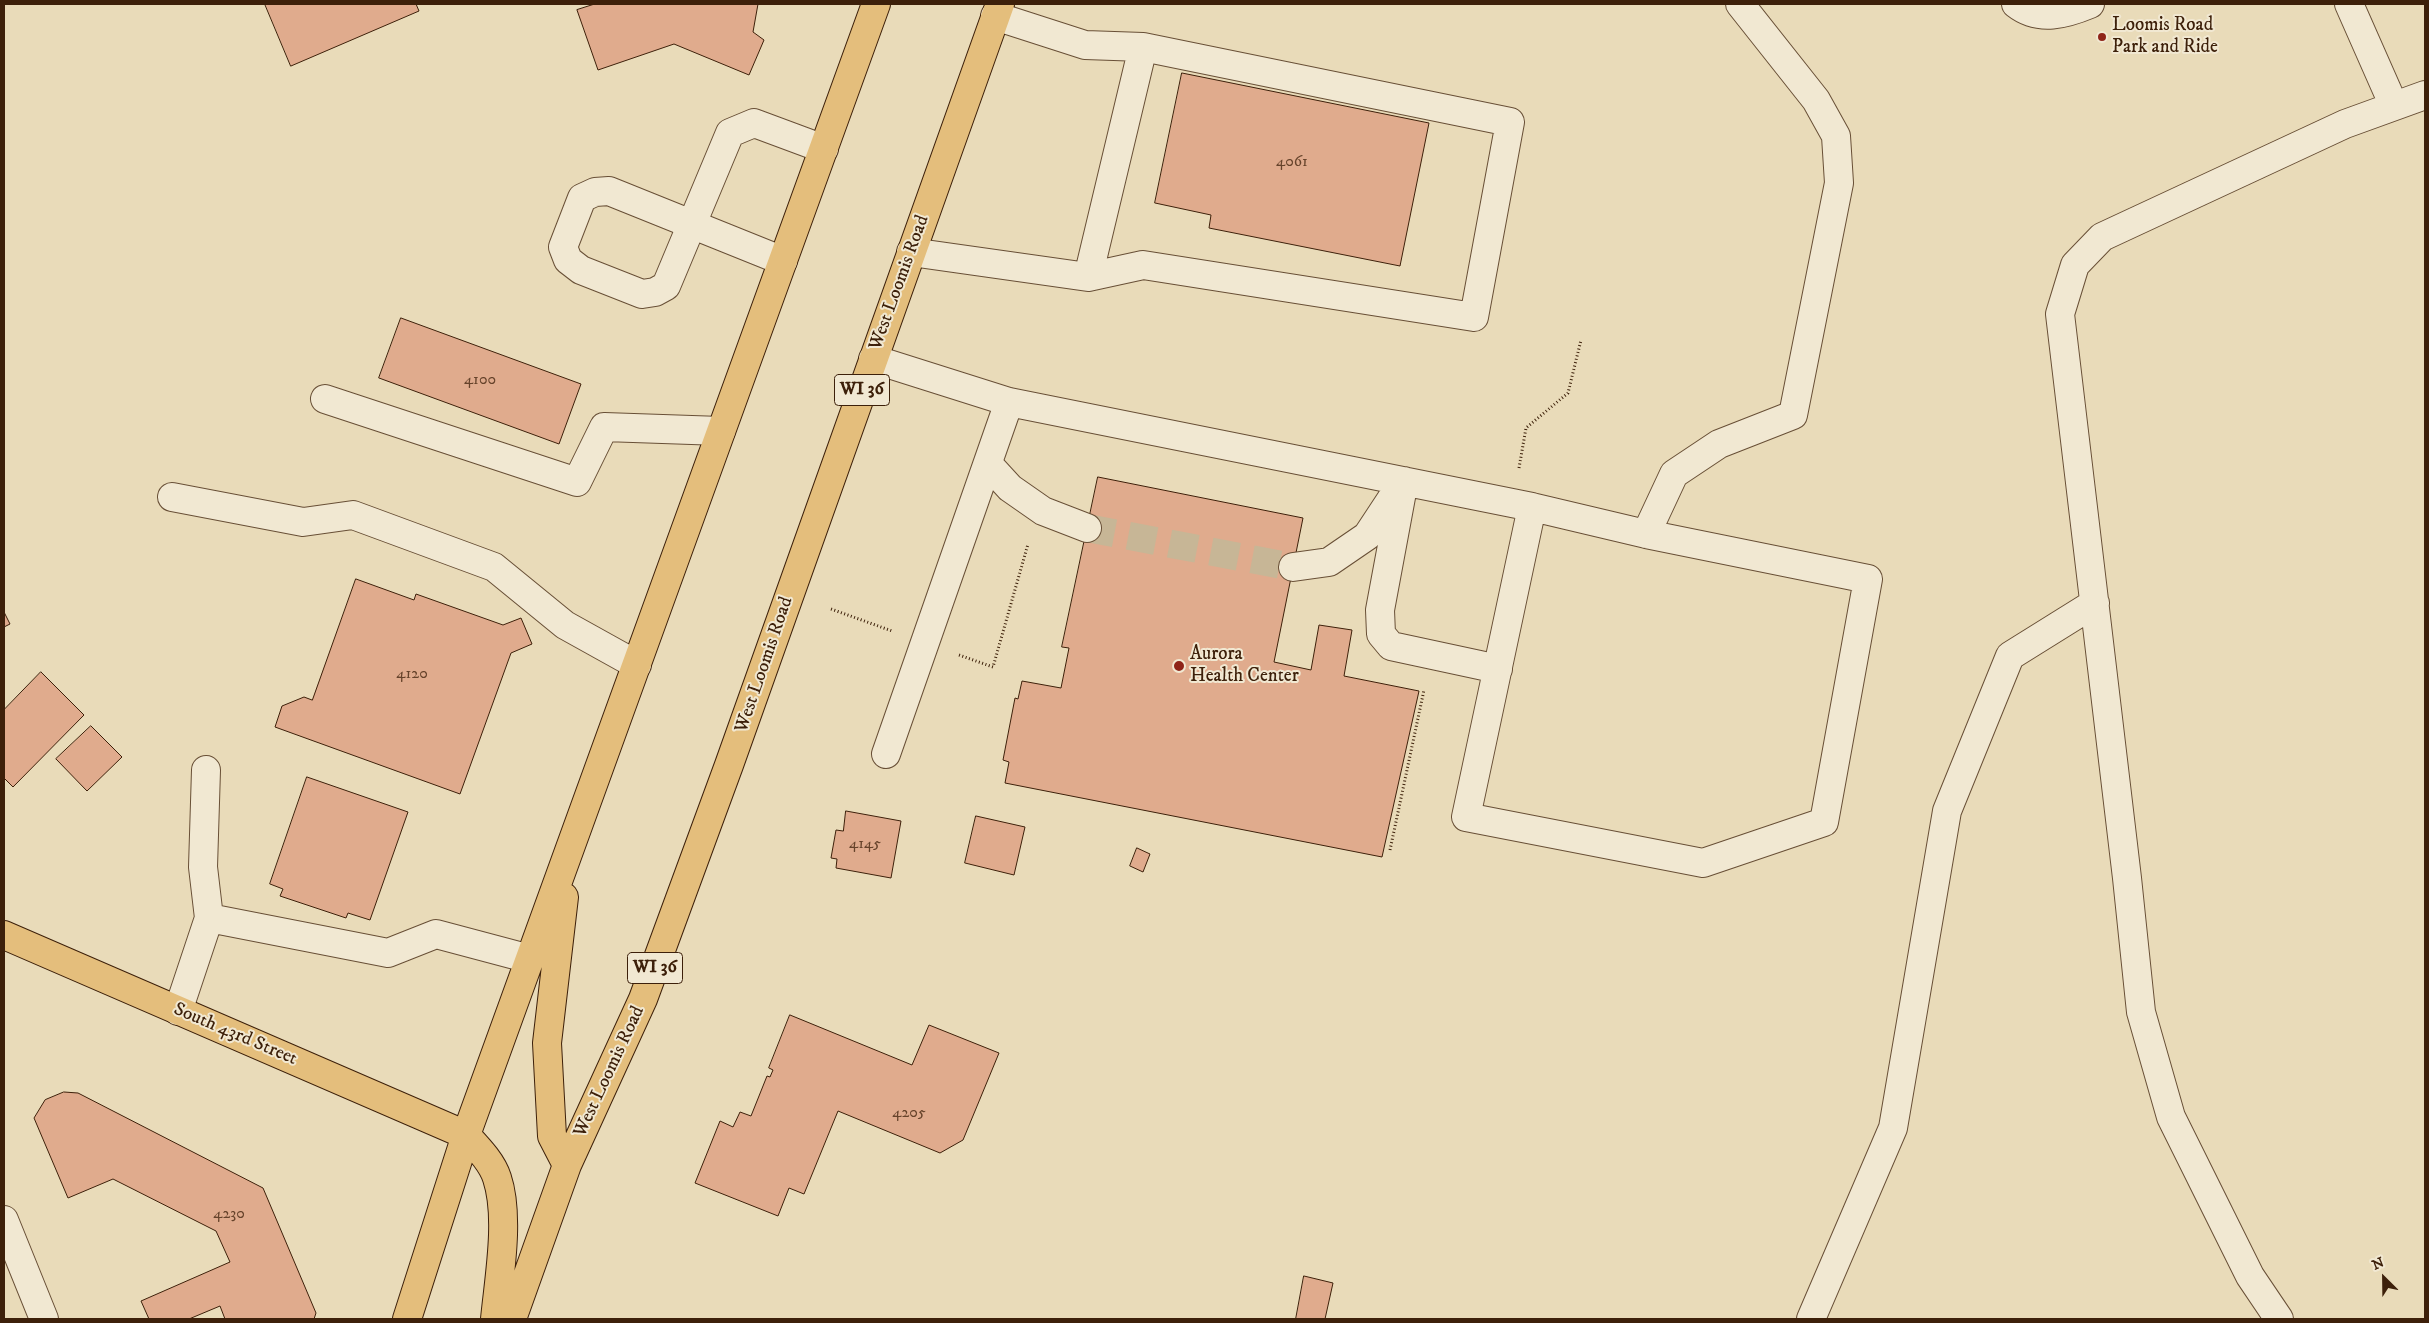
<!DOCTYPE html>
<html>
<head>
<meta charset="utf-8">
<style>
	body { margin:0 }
	#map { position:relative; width:2429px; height:1323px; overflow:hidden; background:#e9dbb9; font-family:"IM FELL DW Pica",serif }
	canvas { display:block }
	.frame { position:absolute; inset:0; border:5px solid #3d200a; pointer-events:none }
	.north { position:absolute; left:2359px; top:1253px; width:50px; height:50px; -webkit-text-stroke:4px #f1e8d2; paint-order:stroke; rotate:337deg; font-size:14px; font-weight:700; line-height:20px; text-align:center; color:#3d200a }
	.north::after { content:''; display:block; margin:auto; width:18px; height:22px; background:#3d200a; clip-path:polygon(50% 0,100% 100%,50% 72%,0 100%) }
</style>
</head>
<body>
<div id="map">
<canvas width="2429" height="1323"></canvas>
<div class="frame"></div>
<div class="north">N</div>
</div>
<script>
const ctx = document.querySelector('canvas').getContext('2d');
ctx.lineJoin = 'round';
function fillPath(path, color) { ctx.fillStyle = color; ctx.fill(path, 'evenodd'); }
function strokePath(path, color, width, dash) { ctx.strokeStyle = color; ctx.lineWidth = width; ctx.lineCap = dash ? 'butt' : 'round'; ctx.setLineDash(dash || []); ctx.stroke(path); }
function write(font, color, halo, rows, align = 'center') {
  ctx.font = font + ' "IM FELL DW Pica",serif'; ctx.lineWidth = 4; ctx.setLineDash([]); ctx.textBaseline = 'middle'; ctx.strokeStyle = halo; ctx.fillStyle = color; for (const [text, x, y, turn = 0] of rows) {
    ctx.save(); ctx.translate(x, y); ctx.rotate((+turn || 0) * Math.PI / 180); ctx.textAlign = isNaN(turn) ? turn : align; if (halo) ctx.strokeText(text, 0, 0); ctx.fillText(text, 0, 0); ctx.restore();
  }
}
const building = new Path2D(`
	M265 4H416L419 11 291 66Z
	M595 4H758L753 32 764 40 749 75 674 44 598 70 577 10Z
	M1182 73 1429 123 1400 266 1209 228 1211 215 1155 203Z
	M401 318 581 384 559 444 379 378Z
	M1098 477 1303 518 1274 662 1311 670 1319 625 1352 630 1344 676 1419 691 1382 857 1005 783 1009 762 1003 760 1015 698 1018 699 1022 681 1061 688 1069 648 1062 647Z
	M356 579 414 600 416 594 503 625 521 618 532 644 511 653 460 794 275 727 282 706 304 697 312 700Z
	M4 612 10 624 4 627Z
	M41 672 84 715 13 787 4 778V710Z
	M91 726 122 757 87 791 56 759Z
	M307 777 408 812 370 920 348 913 346 918 280 896 283 889 270 884Z
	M846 811 901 821 891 878 836 868 837 859 831 858 836 830 843 831Z
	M976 816 1025 827 1014 875 965 863Z
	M1137 848 1150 854 1143 872 1130 866Z
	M790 1015 912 1065 929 1025 999 1053 963 1140 940 1153 838 1111 804 1194 789 1188 778 1216 695 1183 720 1121 733 1127 740 1112 751 1116 767 1076 770 1077 773 1070 769 1068Z
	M64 1092 78 1093 263 1188 316 1313 314 1319H225L220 1306 189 1319H149L141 1301 230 1262 216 1231 113 1179 68 1198 34 1118 45 1100Z
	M1304 1276 1333 1283 1325 1319H1296Z`);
const minorTunnel = new Path2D(`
	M1087 528 1293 567`);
const path = new Path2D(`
	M1519 468 1526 428 1568 393 1581 340
	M831 609 892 631
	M959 655 993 667 1028 544
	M1390 850 1424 690`);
const minor = new Path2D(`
	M2016 4C2039 22 2066 14 2090 4
	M2349 4 2394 106
	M911 252 1088 277 1143 265 1474 317 1510 122 1143 47 1085 45 995 16
	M783 261 609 191 595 192 582 198 563 247 568 260 581 270 642 294 655 292 666 286 730 133 754 123 824 149
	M1088 277 1143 47
	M873 359 1009 402 1532 507 1646 534 1868 579 1824 822 1703 863 1466 817 1532 507
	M325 399 577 482 604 427 721 431
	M988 464 1010 488 1043 511 1087 528
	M1404 481 1380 610 1381 634 1391 646 1498 669
	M172 497 303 522 353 515 494 567 565 625 637 665
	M1646 534 1674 474 1719 444 1793 415 1839 183 1836 136 1816 100 1740 4
	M1293 567 1329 562 1367 536 1396 492
	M886 754 1009 402
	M209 918 388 953 436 934 530 959
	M178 1011 209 918 203 867 206 770
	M4 1220 44 1319
	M1811 1319 1893 1128 1947 811 2010 656 2095 603
	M2279 1319 2250 1276 2171 1117 2141 1012 2127 878 2060 314 2075 265 2102 237 2345 124 2425 95`);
const major = new Path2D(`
	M564 897 547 1043 552 1136 567 1165
	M4 935 466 1135C477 1147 492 1162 497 1178 510 1217 499 1278 495 1319
	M407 1319 466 1135 876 4
	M512 1319 567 1165 643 999 729 765 1000 4`);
const markers = [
	[2102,37,5,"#8f2418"],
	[1179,666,6,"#8f2418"]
];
const numberNames = [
	["4061",1292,163],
	["4100",480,381],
	["4120",412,675],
	["4145",865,845],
	["4205",909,1114],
	["4230",229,1215]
];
const shields = [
	[862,390,55],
	[655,968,55]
];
const shieldNames = [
	["WI 36",862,390],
	["WI 36",655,968]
];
const poiNames = [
	["Loomis Road",2112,26],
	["Park and Ride",2112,48],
	["Aurora",1190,655],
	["Health Center",1190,677]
];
const streetNames = [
	["West Loomis Road",900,283,-70],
	["West Loomis Road",765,665,-71],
	["South 43rd Street",235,1035,23],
	["West Loomis Road",610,1072,-65]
];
fillPath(building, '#e0ab8d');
strokePath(building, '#3d200a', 1);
strokePath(minorTunnel, '#c7b696', 28, [28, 14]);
strokePath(minor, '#684f36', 30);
strokePath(major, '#3d200a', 30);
strokePath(path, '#3d200a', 3, [1, 2.5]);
strokePath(minor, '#f1e8d2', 28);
strokePath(major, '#e4be7c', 28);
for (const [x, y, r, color] of markers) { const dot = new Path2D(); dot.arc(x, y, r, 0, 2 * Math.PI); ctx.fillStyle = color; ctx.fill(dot); strokePath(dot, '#f1e8d2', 2); }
write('16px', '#66432b', null, numberNames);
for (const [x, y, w] of shields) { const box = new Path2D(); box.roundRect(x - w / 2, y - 15.5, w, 31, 4); ctx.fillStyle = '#f1e8d2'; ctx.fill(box); strokePath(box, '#3d200a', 1); }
write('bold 18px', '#3d200a', null, shieldNames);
write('19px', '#3d200a', '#f1e8d2', poiNames, 'left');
write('19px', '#3d200a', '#f1e8d2', streetNames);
</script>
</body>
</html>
